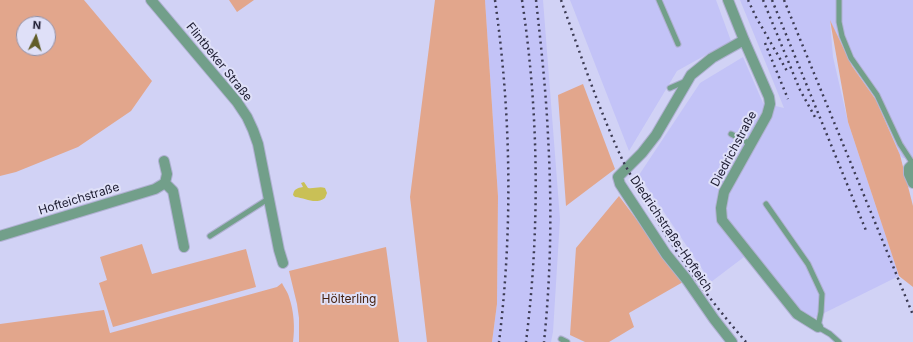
<!DOCTYPE html>
<html>
<head>
<meta charset="utf-8">
<style>
	body { margin:0 }
	#map { position:relative; width:913px; height:342px; overflow:hidden; background:#d1d2f5; font-family:Inter,sans-serif }
	canvas { display:block }
	.north { position:absolute; left:16px; top:16px; width:40px; height:40px; box-sizing:border-box; background:#dfe0f8; border:1px solid #9191a8; border-radius:50%; rotate:5deg; font-size:11px; font-weight:700; line-height:16px; text-align:center; color:#1c1b30 }
	.north::after { content:''; display:block; margin:auto; width:14px; height:18px; background:#615d29; clip-path:polygon(50% 0,100% 100%,50% 72%,0 100%) }
</style>
</head>
<body>
<div id="map">
<canvas width="913" height="342"></canvas>
<div class="north">N</div>
</div>
<script>
const ctx = document.querySelector('canvas').getContext('2d');
ctx.lineJoin = 'round';
function fillPath(path, color) { ctx.fillStyle = color; ctx.fill(path, 'evenodd'); }
function strokePath(path, color, width, dash) { ctx.strokeStyle = color; ctx.lineWidth = width; ctx.lineCap = dash ? 'butt' : 'round'; ctx.setLineDash(dash || []); ctx.stroke(path); }
function write(font, color, halo, rows, align = 'center') {
  ctx.font = font + ' Inter,sans-serif'; ctx.lineWidth = 4; ctx.setLineDash([]); ctx.textBaseline = 'middle'; ctx.strokeStyle = halo; ctx.fillStyle = color; for (const [text, x, y, turn = 0] of rows) {
    ctx.save(); ctx.translate(x, y); ctx.rotate((+turn || 0) * Math.PI / 180); ctx.textAlign = isNaN(turn) ? turn : align; if (halo) ctx.strokeText(text, 0, 0); ctx.fillText(text, 0, 0); ctx.restore();
  }
}
const built = new Path2D(`
	M485 0H543L560 219 553 332 551 342H492L497 304 498 196Z
	M570 0H716L731 41 677 71 629 151Z
	M740 0H913V159L903 158 900 155 876 100 852 66 830 21 833 57 848 122 899 276 802 324 744 257 711 282 639 175 700 83 743 57 763 103 784 108Z`);
const green = new Path2D(`
	M0 0H84L152 81 131 111 78 147 16 172 0 176ZM24 24H48V48H24Z
	M229 0H254L237 12Z
	M435 0H485L498 196 497 304 492 342H427L410 197Z
	M830 20 852 66 876 100 900 155 913 206V287L899 276 848 122Z
	M583 84 615 169 566 206 558 95Z
	M619 196 683 282 629 313 634 327 609 342H585L570 335 576 248Z
	M142 244 152 274 246 249 256 287 113 327 99 283 107 280 100 257Z
	M386 247 399 342H299V318L297 304 289 271Z
	M282 283C284 288 288 292 289 297 294 311 295 328 293 342H0V324L104 310 110 333 277 287Z`);
const water = new Path2D(`
	M304 182 308 188C313 189 320 186 325 188L327 193 325 198C315 205 306 198 295 197L293 195C294 189 297 188 303 187L301 183Z`);
const service = new Path2D(`
	M659 0 678 44
	M839 0V22L842 36 851 58 877 95 900 144 913 164
	M670 88 686 81
	M731 134 751 144
	M766 204 808 264 822 294 821 312 818 327 830 334 839 342
	M210 236 268 199
	M561 339 567 342`);
const minor = new Path2D(`
	M151 0 237 102 247 117 253 130 258 144 279 250 283 263
	M728 0 744 40 769 97 770 104 767 115 724 192 721 208 722 220 797 314 818 327
	M913 164 909 168V174L913 183
	M165 183 173 191 184 247
	M0 236 155 189 165 183 167 174 164 161
	M732 342 714 319 687 280 666 254 620 184 618 177 642 153 656 135 691 75 712 58 744 40`);
const rail = new Path2D(`
	M495 0C511 113 513 228 499 342
	M522 0C539 113 540 229 526 342
	M536 0C541 45 546 91 548 136 552 205 551 274 544 342
	M561 0C580 53 598 107 622 159 628 171 635 182 641 193 671 247 706 296 746 342
	M748 0 756 17 787 71
	M763 0 800 90 815 117
	M772 0 867 233
	M784 0 913 315
	M765 43 788 99`);
const streetNames = [
	["Flintbeker Straße",219,62,51],
	["Diedrichstraße",734,149,-62],
	["Hofteichstraße",79,199,-17],
	["Diedrichstraße-Hofteich",671,234,56]
];
const parkNames = [
	["Hölterling",349,299]
];
fillPath(built, '#c3c3f7');
fillPath(green, '#e2a68c');
fillPath(water, '#c9c056');
strokePath(service, '#b0b1d2', 7);
strokePath(minor, '#b0b1d2', 12);
strokePath(service, '#729f8a', 5);
strokePath(minor, '#729f8a', 10);
strokePath(rail, '#3c3b53', 2.5, [2, 4]);
write('12px', '#1c1b30', '#dfe0f8', streetNames);
write('12px', '#46210f', '#dfe0f8', parkNames);
</script>
</body>
</html>
